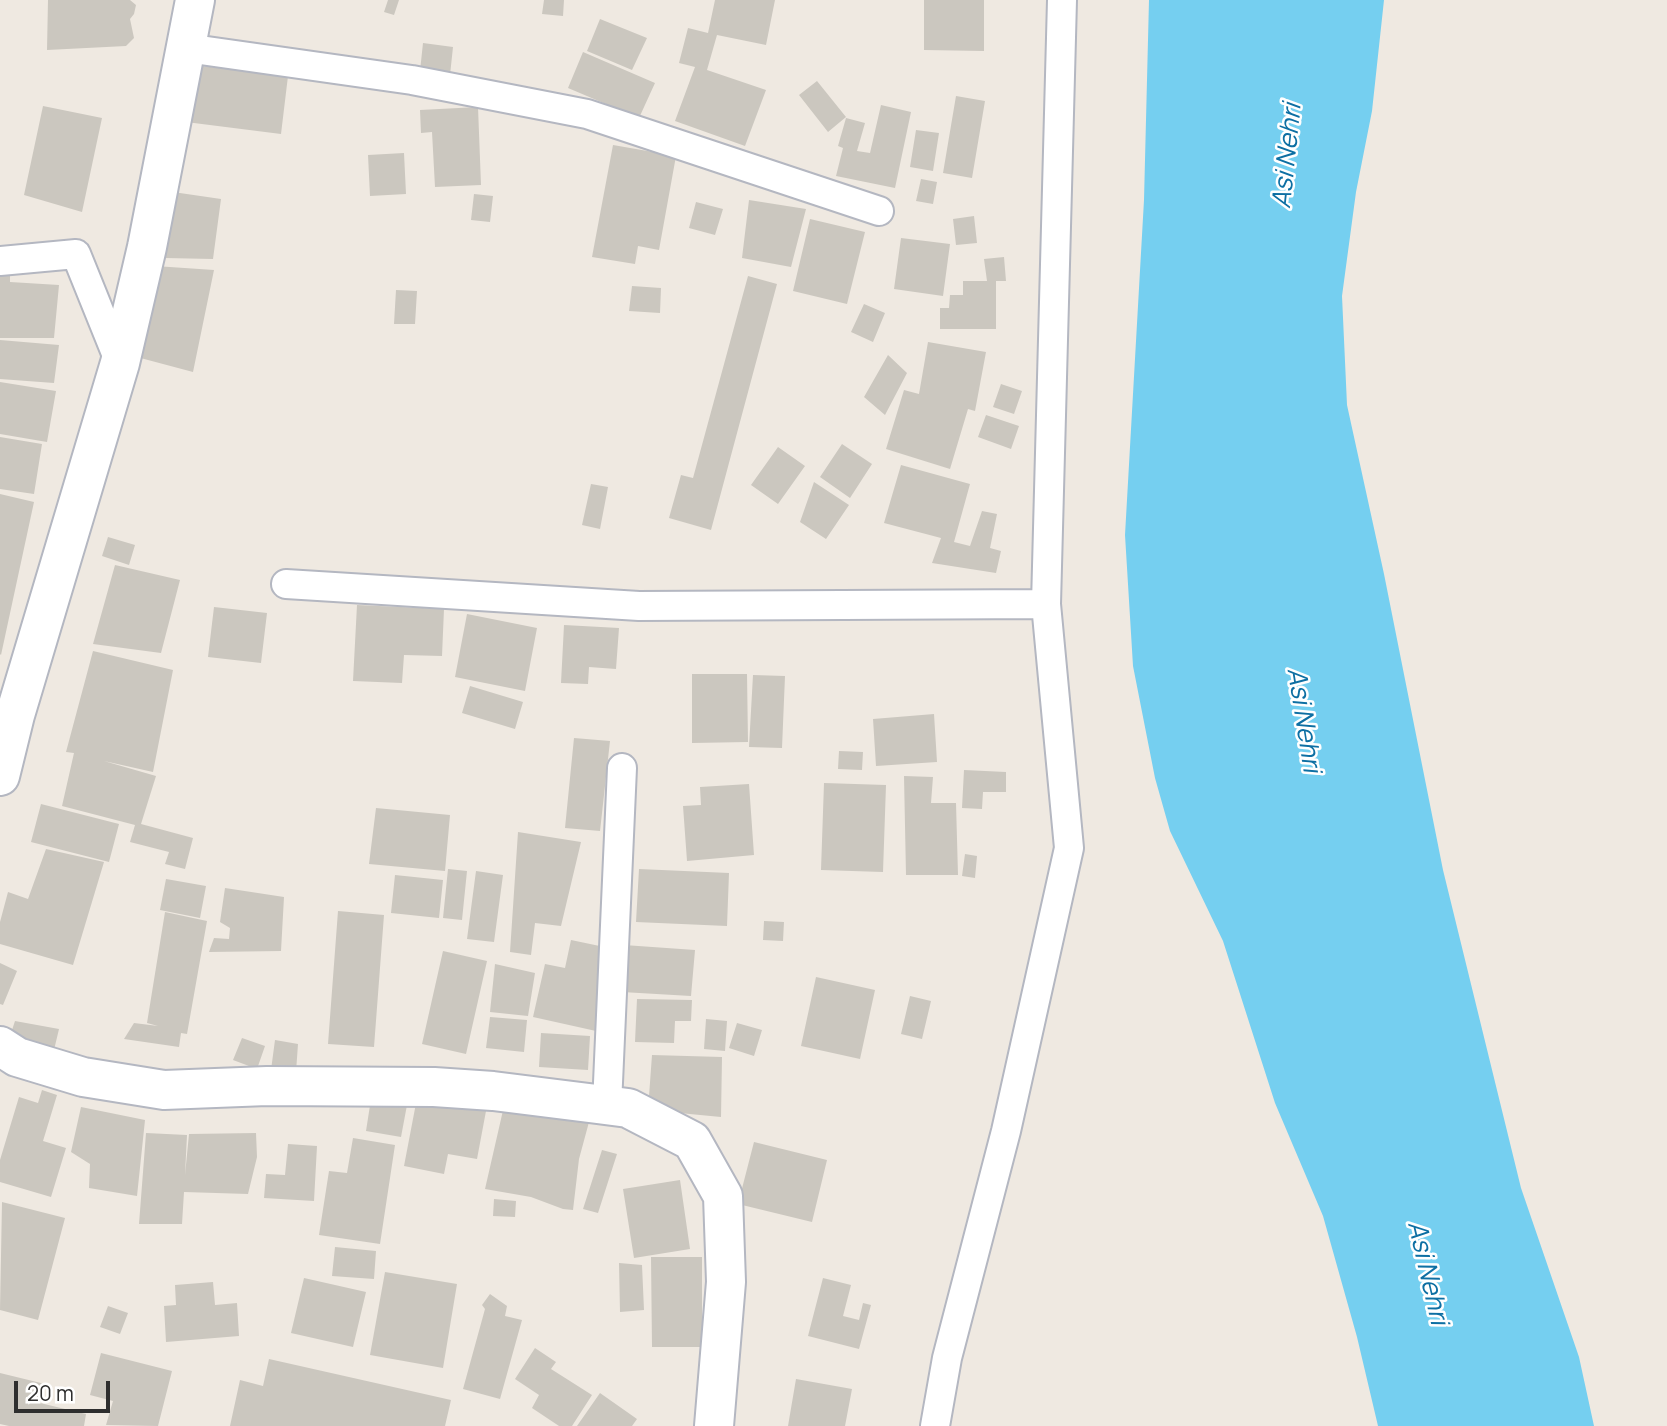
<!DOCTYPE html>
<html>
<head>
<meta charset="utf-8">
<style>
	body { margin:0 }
	#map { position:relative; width:1667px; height:1426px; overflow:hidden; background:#efe9e1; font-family:Manrope,sans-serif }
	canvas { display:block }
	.scale { position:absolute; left:14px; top:1381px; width:96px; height:32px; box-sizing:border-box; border:4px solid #2e2e2e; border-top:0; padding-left:9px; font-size:21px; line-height:24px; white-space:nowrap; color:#2e2e2e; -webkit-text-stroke:5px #fff; paint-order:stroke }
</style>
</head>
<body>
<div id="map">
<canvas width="1667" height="1426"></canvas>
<div class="scale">20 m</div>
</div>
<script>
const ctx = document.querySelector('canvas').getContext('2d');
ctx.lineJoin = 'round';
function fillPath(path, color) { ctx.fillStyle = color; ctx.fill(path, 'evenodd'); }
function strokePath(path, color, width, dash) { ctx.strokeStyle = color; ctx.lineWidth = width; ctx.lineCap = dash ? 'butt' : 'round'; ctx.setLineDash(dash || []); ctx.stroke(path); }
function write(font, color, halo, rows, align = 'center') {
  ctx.font = font + ' Manrope,sans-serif'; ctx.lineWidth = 5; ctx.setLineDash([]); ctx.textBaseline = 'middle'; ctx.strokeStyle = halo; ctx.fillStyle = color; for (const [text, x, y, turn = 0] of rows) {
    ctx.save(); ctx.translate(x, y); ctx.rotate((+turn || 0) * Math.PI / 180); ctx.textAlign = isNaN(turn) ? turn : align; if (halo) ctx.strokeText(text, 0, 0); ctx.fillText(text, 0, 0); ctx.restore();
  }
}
const water = new Path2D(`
	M1149 0H1384L1372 111 1356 192 1342 296 1347 405 1384 574 1443 870 1521 1188 1579 1357 1594 1426H1378L1357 1337 1323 1216 1275 1103 1223 941 1170 831 1155 778 1133 666 1125 535 1144 200Z`);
const building = new Path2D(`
	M48 0H130L136 5 134 14 130 19 134 38 126 46 47 50Z
	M388 0H399L394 15 384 12Z
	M544 0H564L563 16 542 14Z
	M715 0H775L766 45 717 35 707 70 766 90 745 146 675 121 695 67 679 63 688 28 708 33Z
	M924 0H984V51L924 50Z
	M600 19 647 38 632 70 587 51Z
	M423 43 453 47 450 75 420 71Z
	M583 52 655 83 639 118 568 88Z
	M193 65 288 76 281 134 186 122Z
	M817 81 846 117 828 132 799 95Z
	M956 96 985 101 972 178 943 173Z
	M881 105 911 112 895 188 836 176 843 148 838 146 846 118 865 123 857 151 870 153Z
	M43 106 102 118 82 212 24 195Z
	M478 107 481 185 435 187 432 132 421 133 420 110Z
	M916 130 939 133 933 171 910 167Z
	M613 145 676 156 659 250 638 246 635 264 592 257Z
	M404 153 406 194 370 196 368 155Z
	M921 179 937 182 933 204 916 201Z
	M173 192 221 199 213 259 165 258Z
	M474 194 493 196 490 222 471 220Z
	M749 200 806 209 791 267 742 258Z
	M696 202 723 209 715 235 689 228Z
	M974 216 977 243 956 245 953 219Z
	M810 219 865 232 847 304 793 291Z
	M901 238 950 244 943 296 894 289Z
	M1004 257 1006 281H996V329H940V308H949L950 295H963V281H987L984 259Z
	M155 266 214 270 193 372 133 356Z
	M0 267H10V282L59 285 54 338H0Z
	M748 276 777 284 711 530 669 518 681 475 693 478Z
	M632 286 661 288 660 313 629 311Z
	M396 290 417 291 415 324H394Z
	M864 304 885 313 873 342 851 332Z
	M0 340 59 345 54 383 0 379Z
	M928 342 986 352 975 411 968 409 950 469 886 449 904 390 919 394Z
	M888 355 907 373 885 415 864 397Z
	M0 382 56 391 47 442 0 434Z
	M1001 384 1022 391 1014 414 993 407Z
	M986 415 1019 426 1011 449 978 437Z
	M0 437 42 444 34 494 0 489Z
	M842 444 872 464 850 498 820 477Z
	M778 447 805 466 778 504 751 485Z
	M901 465 970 484 954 542 970 546 982 511 997 514 990 548 1001 551 996 573 932 563 941 538 884 523Z
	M814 482 849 505 826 539 800 522Z
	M591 484 608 487 600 529 582 525Z
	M0 494 34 502 1 655 0 654Z
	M108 537 135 545 129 565 102 556Z
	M115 565 180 580 161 653 93 644Z
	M357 605 444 609 442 656 404 655 402 683 353 681Z
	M214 607 267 613 261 663 208 657Z
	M467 614 537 628 525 691 455 677Z
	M564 625 619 628 616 669 589 667 588 684 561 683Z
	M93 651 173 670 153 772 104 761 156 776 141 824 193 838 185 869 165 864 169 852 130 842 135 825 62 806 74 753 66 752Z
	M692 674H747L748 742 692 743Z
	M753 675 785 676 782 748 749 747Z
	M470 686 523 702 515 729 462 713Z
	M934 714 937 762 876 766 873 719Z
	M574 738 610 741 600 831 565 828Z
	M839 751 863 752 862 770 838 769Z
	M964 770 1006 772V792H983L982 809 962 808Z
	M904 776 933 777 931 803H956L958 875H906Z
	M824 783 886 785 883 872 821 870Z
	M749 784 754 855 687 861 683 806 701 805 700 787Z
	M41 804 119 824 109 862 31 842Z
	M376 808 450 815 445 871 369 864Z
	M518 832 581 842 561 926 535 923 531 955 510 952Z
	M46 849 104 862 73 965 0 944V922L8 892 28 899Z
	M965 854 977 856 975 878 962 876Z
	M448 869 467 871 462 920 443 918Z
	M639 869 729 873 727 926 636 922Z
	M476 871 503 875 494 942 467 939Z
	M395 875 443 880 439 918 391 913Z
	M166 879 206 886 200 918 160 910Z
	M225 888 284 897 281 951 209 952 214 938 229 939 230 928 220 922Z
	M338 911 384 915 374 1047 328 1044Z
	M165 912 207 921 187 1034 181 1033 179 1047 124 1039 134 1023 158 1026 147 1023Z
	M764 921 784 922 783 941 763 940Z
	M571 940 614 949 596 1031 533 1017 545 964 565 968Z
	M624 945 695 950 691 996 622 992Z
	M443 951 487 961 466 1054 422 1044Z
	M0 963 17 971 3 1005 0 1004Z
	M495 964 535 973 528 1016 490 1012Z
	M816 977 875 990 860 1059 801 1046Z
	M910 996 931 1001 922 1039 901 1034Z
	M637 999 692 1000 691 1021H675L674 1043 635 1042Z
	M490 1017 527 1020 524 1052 486 1048Z
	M706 1019 727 1021 725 1051 704 1049Z
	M15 1021 59 1029 54 1050 9 1039Z
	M737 1023 762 1030 754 1056 729 1048Z
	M541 1033 590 1036 588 1070 539 1067Z
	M242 1038 265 1046 257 1069 233 1060Z
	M275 1040 298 1044 296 1072 271 1070Z
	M652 1055 722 1057 721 1117 648 1110Z
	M42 1090 57 1095 43 1141 66 1148 51 1197 0 1182V1160L19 1097 38 1103Z
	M417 1098 486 1111 477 1159 448 1154 444 1174 404 1166Z
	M371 1099 407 1105 401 1137 366 1131Z
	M504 1106 589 1122 579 1159 573 1210 563 1209 531 1197 485 1189Z
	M81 1107 145 1120 137 1196 89 1188 90 1164 71 1152Z
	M146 1133 187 1135 185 1175 189 1134 256 1133 257 1157 248 1194 184 1192 182 1224H139Z
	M353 1138 395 1145 380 1244 319 1235 329 1171 347 1173Z
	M754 1142 827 1160 812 1222 738 1204Z
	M288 1144 317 1146 314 1201 264 1198 266 1174 285 1175Z
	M602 1150 617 1154 598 1213 583 1209Z
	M680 1180 690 1249 634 1258 623 1189Z
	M494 1199 516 1201 515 1217 493 1216Z
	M2 1202 65 1218 38 1320 0 1310Z
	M335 1247 376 1251 374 1279 332 1276Z
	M651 1257H702V1347H652Z
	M619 1263 642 1265 644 1310 620 1312Z
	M385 1272 457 1284 443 1368 370 1355Z
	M304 1278 366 1292 353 1347 291 1333Z
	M823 1278 851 1285 843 1316 859 1320 863 1303 871 1305 859 1349 808 1336Z
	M213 1282 215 1305 237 1303 239 1336 166 1342 164 1306 176 1305 175 1285Z
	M490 1294 507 1306 505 1316 522 1320 500 1399 463 1389 485 1309 482 1305Z
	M108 1306 128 1313 120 1334 100 1327Z
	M535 1348 556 1362 551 1369 592 1395 572 1426H559L532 1408 539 1395 515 1379Z
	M101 1353 172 1371 158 1426 106 1425 113 1401 90 1395Z
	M269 1359 451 1400 445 1426H230L240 1380 263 1386Z
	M0 1373 45 1384 40 1403 86 1414 84 1426H9L0 1424Z
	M796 1379 852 1389 845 1426H788Z
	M600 1393 637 1419 632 1426H577Z`);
const street = new Path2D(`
	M186 48 412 80 587 114 879 211
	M0 261 76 254 120 363
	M286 584 639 606 1046 604
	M607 1105 622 768
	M935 1426 947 1358 1006 1131 1069 848 1046 604 1062 0`);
const secondary = new Path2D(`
	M0 776 15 715 120 363 147 247 195 0
	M0 1046 17 1057 83 1077 164 1090 267 1086 434 1087 493 1091 597 1104 628 1108 692 1141 723 1196 726 1282 714 1426`);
const waterNames = [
	["Asi Nehri",1288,156,-84],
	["Asi Nehri",1303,720,81],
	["Asi Nehri",1427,1273,77]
];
fillPath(water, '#75cff0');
fillPath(building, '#cbc7bf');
strokePath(street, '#b4b7c1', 32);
strokePath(secondary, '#b4b7c1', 42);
strokePath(street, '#fff', 28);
strokePath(secondary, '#fff', 38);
write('italic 26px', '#0d6fa3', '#fff', waterNames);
</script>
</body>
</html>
